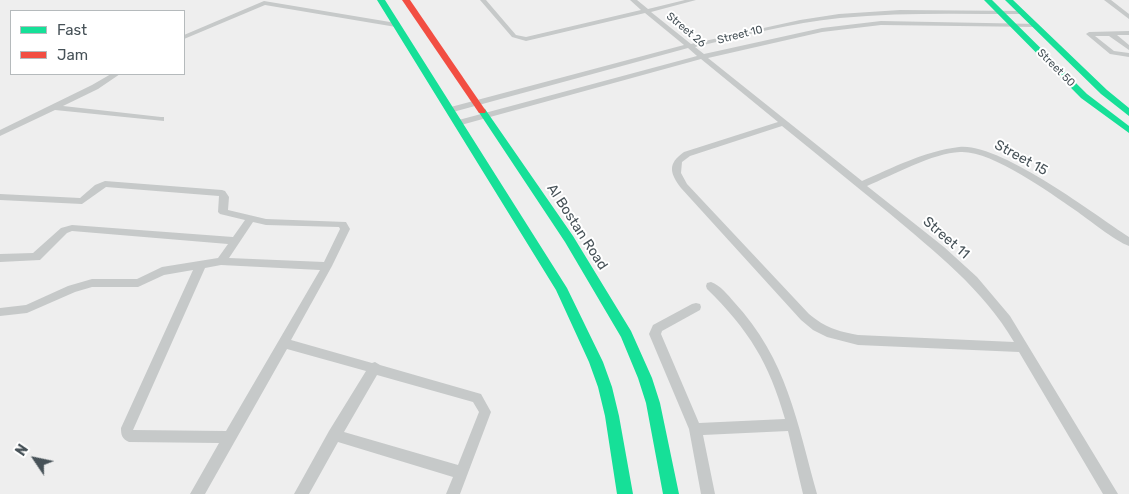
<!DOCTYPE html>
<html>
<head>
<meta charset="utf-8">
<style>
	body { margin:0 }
	#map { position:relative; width:1129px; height:494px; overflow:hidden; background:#eee; font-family:Rubik,sans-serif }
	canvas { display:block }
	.legend { position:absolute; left:10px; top:10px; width:175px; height:65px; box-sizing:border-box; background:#fff; border:1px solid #b5babc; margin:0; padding:6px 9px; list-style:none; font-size:15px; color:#475258 }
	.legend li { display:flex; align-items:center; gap:10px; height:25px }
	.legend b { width:25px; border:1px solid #b5babc }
	.north { position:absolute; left:10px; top:434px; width:50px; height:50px; -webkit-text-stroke:4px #fff; paint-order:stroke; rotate:304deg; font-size:14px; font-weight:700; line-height:20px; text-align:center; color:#475258 }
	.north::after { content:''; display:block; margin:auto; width:18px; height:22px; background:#475258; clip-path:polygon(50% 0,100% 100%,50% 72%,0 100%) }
</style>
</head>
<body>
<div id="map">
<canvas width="1129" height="494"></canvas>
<ul class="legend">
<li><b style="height:6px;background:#16e098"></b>Fast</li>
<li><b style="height:6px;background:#f24e42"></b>Jam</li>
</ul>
<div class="north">N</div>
</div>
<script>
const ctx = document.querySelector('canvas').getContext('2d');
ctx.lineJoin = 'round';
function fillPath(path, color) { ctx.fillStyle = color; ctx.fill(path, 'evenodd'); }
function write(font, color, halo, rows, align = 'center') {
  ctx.font = font + ' Rubik,sans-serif'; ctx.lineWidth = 4; ctx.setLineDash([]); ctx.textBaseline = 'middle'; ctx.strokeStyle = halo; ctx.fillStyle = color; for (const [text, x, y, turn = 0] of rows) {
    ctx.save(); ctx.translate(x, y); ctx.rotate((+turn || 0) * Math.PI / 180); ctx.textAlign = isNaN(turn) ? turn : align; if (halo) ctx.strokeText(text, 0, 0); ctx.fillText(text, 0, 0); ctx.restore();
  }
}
const street = new Path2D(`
	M480 0H486L516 35 526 37 641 10 630 0H637L648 9 685 0H696L651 12 691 44 800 20 839 14 900 10 1024 11 1025 12 1022 14C961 14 900 12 840 18 791 23 743 36 695 47L704 54 822 28 881 21 1038 24V26L1036 27 881 25 822 32 708 58 862 181C892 168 925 151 959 147 999 142 1094 214 1129 237V246C1115 241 1088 219 1075 210 1049 192 991 150 960 152 933 153 893 175 867 186L944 247 977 277 1010 316 1118 494H1103L1019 352 858 345 827 337 813 330 801 320 681 188C670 173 667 164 684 152L778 122 701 59 461 125H455V121L697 56 688 48 453 112H447V108L684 45 645 13 526 41 512 37ZM782 126C818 155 853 184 889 213 935 252 983 289 1014 342L858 335C837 331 826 328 809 314L687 184 681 173 682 162 690 156Z
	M1104 0H1111L1129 14V19Z
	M264 1 396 23 399 25 396 27 265 5 184 39V35Z
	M1129 31V35H1117L1129 45V50L1109 36H1095L1114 51 1129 53V57L1110 54 1086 34 1089 32Z
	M111 74H120L98 89 63 106 161 117H164V121L55 110 0 136V130L92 85Z
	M105 181 222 190 225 191 229 197 228 210 266 219 346 222 350 229 332 266 291 340 372 363 375 362 380 365 481 394 491 412 460 494H446L453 477 338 442 309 494H294L329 431 366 371 287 349 205 494H190L219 443 129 442C122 439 121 435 121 428L193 270 164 275 138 287H92L75 292 27 313 0 316V308L26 305 68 286 92 279H137L162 267 218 258 228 244 72 231 67 233 40 260 0 262V254L33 253 61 228 72 225 233 237 245 220 220 214 218 212 219 196 106 187 82 204 0 200V194L80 198 95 185ZM253 222 266 225 339 227 340 229 324 262 229 258ZM221 265 320 270 226 431 133 430 205 268ZM377 375 473 402 479 412 458 465 344 432Z
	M711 282C720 285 728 295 734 302 787 359 797 422 817 494H803L788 431 703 435 715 494H701L689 429 649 334 653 325 692 304 696 303 700 304 701 307 700 310 662 331 661 334 699 423 785 419C769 363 749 330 707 289L706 286 707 283Z`);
const fast = new Path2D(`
	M377 0H385L567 288 603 362 612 387 619 416 633 494H617L605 416 598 387 589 362 556 290Z
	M984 0H992L1087 94 1129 126V133L1081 98Z
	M1005 0H1013L1107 90 1129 108V116L1101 94Z
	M482 108 485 109 573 236 631 331 652 378 660 403 679 494H663L646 403 638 378 621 337 565 242 478 111Z`);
const jam = new Path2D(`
	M402 0H410L486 111 485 113H479Z`);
const farStreetnames = [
	["Street 26",686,30,40],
	["Street 10",740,35,-14],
	["Street 50",1056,68,45]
];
const streetNames = [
	["Street 15",1021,158,29],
	["Al Bostan Road",577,227,57],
	["Street 11",946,238,41]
];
fillPath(street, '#c6c9c9');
fillPath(fast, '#16e098');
fillPath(jam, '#f24e42');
write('11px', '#475258', '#fff', farStreetnames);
write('14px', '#475258', '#fff', streetNames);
</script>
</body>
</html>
